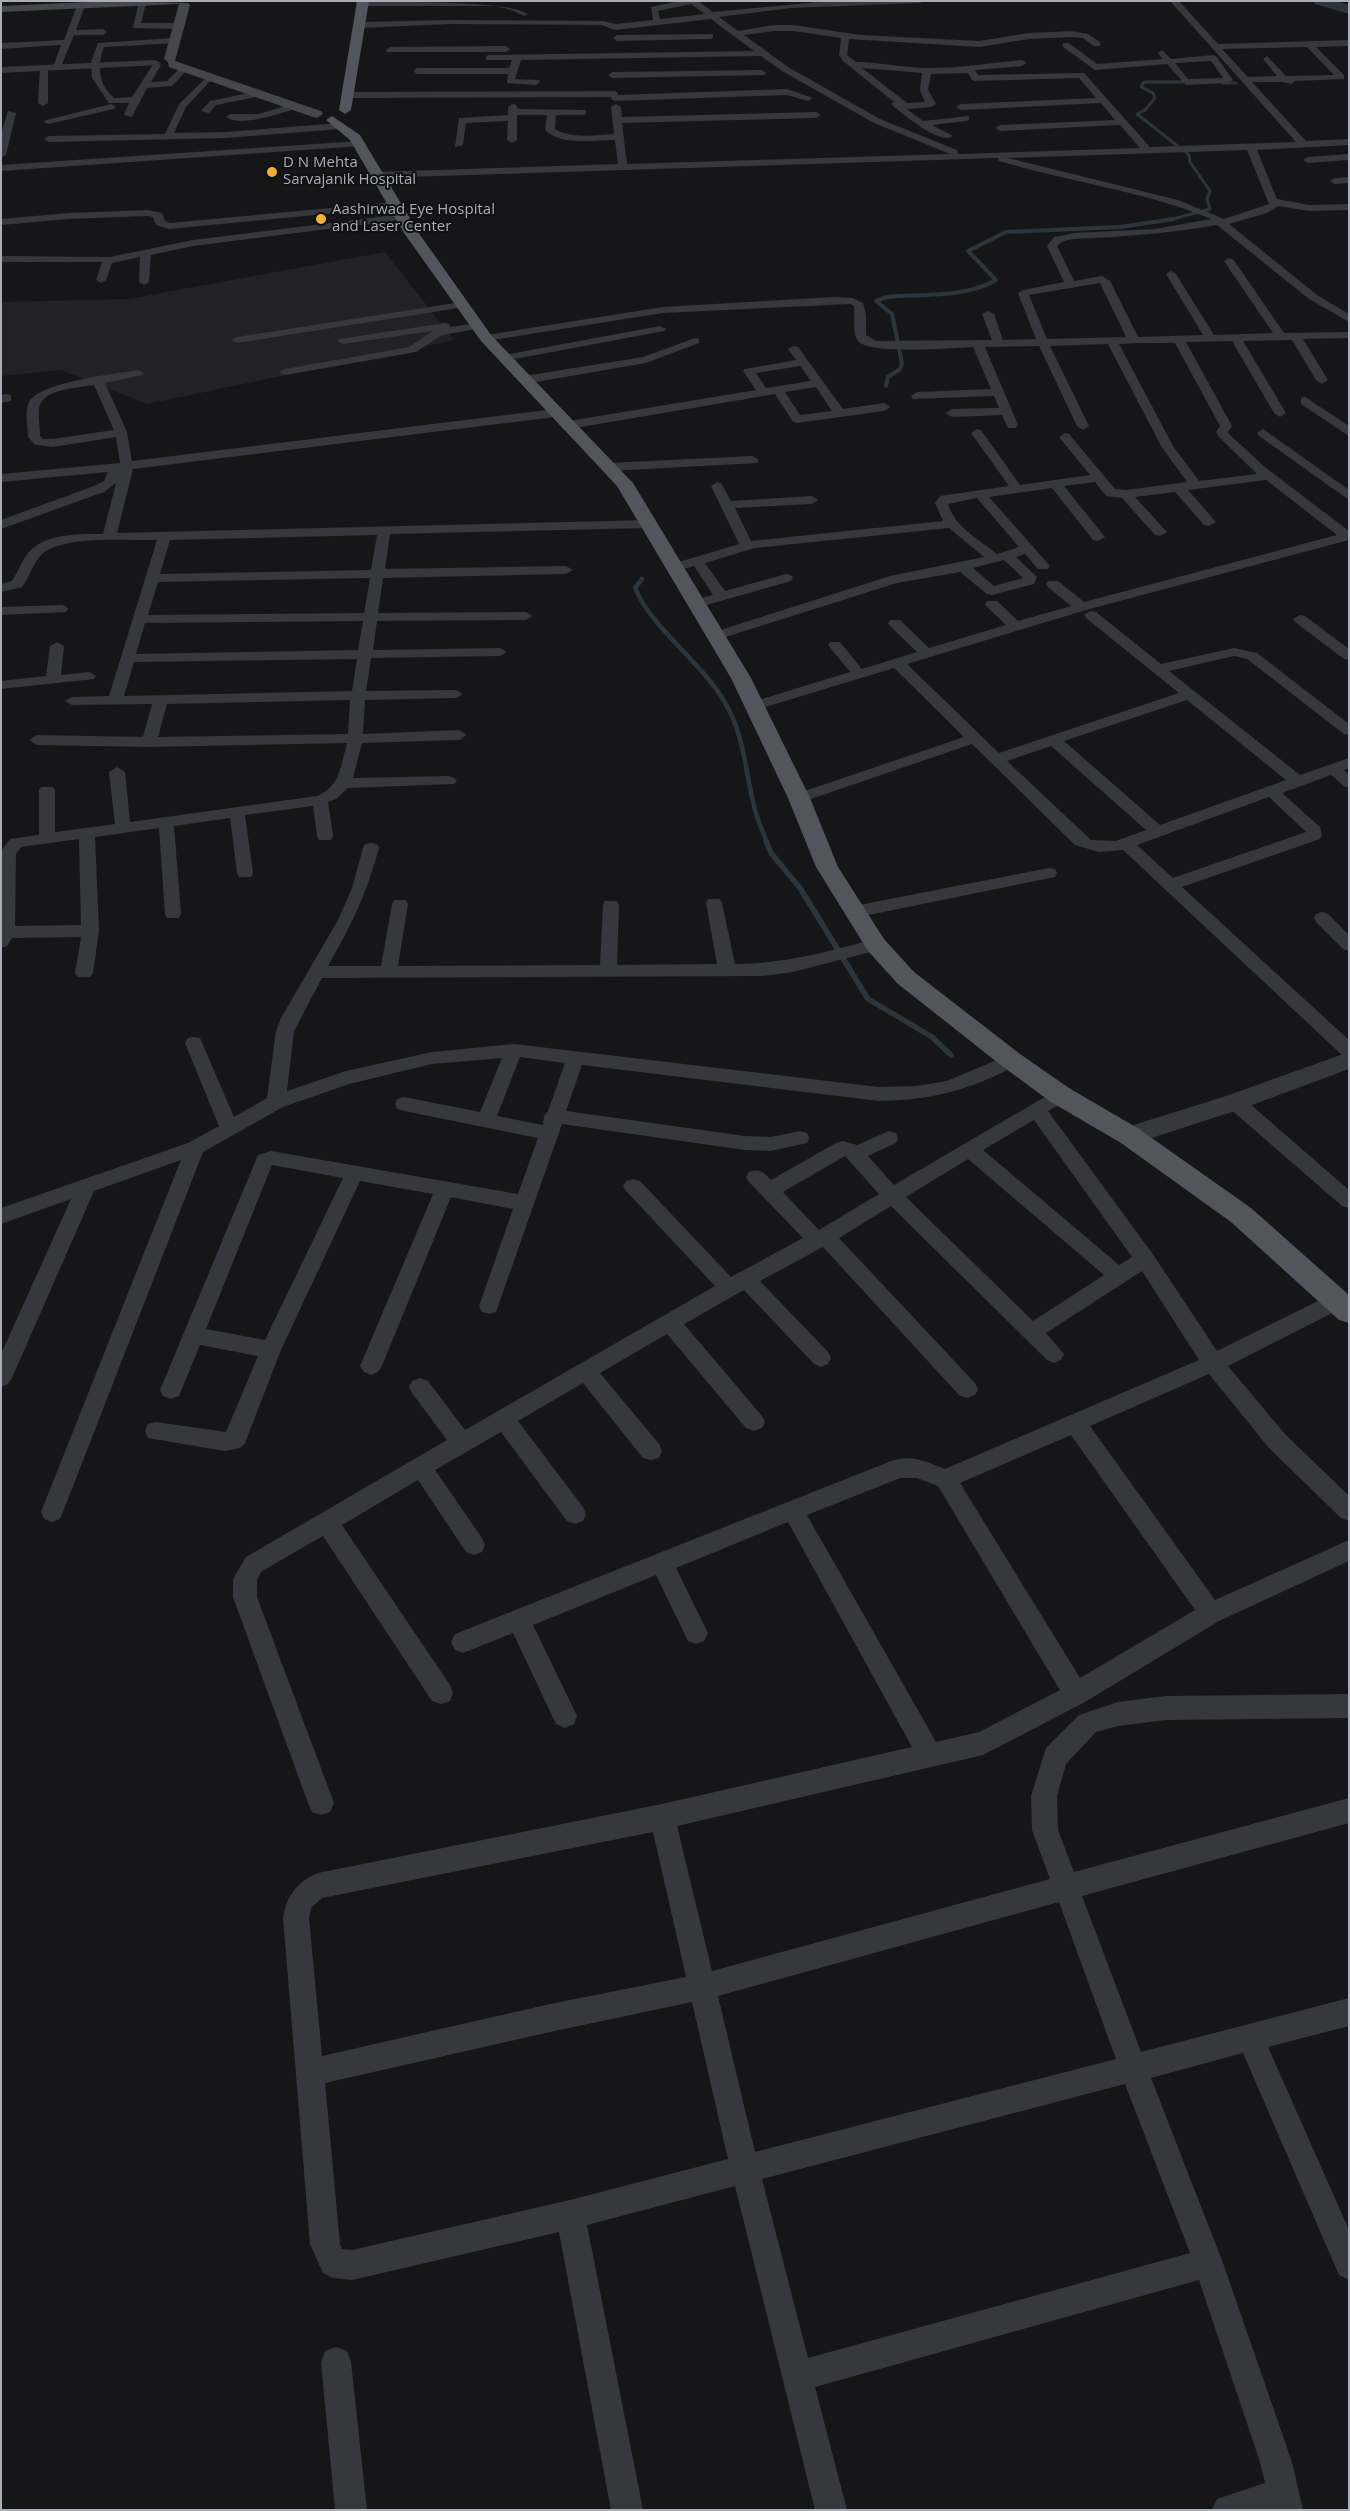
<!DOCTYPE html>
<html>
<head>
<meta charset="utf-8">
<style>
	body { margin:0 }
	#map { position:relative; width:1350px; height:2511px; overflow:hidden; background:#161618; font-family:"Open Sans",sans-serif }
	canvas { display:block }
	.frame { position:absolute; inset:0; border:2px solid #a8adb8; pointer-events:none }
</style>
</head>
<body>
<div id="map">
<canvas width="1350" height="2511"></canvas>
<div class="frame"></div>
</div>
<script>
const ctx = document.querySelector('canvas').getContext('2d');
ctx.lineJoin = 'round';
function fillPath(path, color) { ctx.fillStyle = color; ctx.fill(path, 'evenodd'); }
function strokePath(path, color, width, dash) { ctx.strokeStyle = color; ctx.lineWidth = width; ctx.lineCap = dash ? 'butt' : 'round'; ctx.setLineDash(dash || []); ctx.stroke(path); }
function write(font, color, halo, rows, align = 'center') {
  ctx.font = font + ' "Open Sans",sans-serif'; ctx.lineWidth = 4; ctx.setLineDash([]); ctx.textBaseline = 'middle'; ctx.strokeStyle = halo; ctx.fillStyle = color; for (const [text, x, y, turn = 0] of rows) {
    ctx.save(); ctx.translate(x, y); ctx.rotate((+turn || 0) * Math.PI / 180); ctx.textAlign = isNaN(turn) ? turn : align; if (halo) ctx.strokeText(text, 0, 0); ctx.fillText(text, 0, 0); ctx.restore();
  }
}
const built = new Path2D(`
	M385 252 454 340 147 404 61 370 1 376V302L128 299Z`);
const streamFar3 = new Path2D(`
	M1222 83H1236
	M1169 220 1210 209 1207 199 1210 191 1190 162 1189 155 1137 114 1145 110 1155 98 1153 93 1141 87 1144 82H1192`);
const streamFar2 = new Path2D(`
	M886 386 888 377 900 369 902 363 892 314 876 301 887 297C921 294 966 298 996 280L968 251 1006 232 1120 227 1174 219`);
const streamFar1 = new Path2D(`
	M642 579 635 588C651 627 701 662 724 701 745 735 745 773 755 810 758 821 763 832 767 842`);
const stream = new Path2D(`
	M766 841 771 853 800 888 868 999 932 1037 951 1055`);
const river = new Path2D(`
	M1313 1H1336L1349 5V14L1315 4Z`);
const minor = new Path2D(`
	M139 1 146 3 141 23H178L182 26 178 29 133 28Z
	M679 1H698L713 12 829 1H924L920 3 791 8 719 17 738 31 774 25H793L861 35 979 41 1029 33 1071 31 1088 34 1100 42V46H1094L1083 38 1071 37 1029 39 979 47 849 39 847 55 856 62C880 62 905 68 929 68 961 68 991 63 1022 60L1026 63 1022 66 975 70 978 75 1084 73 1150 147 1296 142 1170 1H1179L1218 44 1349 40V46L1316 47 1344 75V79L1295 81 1291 84 1282 82H1252L1306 141 1349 139V145L1257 150 1277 199 1309 205 1349 204V210L1309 211 1278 206 1267 213 1229 224 1317 295 1349 314V322L1309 299 1217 225C1175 232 1136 236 1094 238 1082 239 1065 237 1057 246L1074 281 1102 276 1110 281 1138 337 1203 335 1166 274 1171 271 1176 274 1214 335 1273 333 1224 261 1229 258 1233 259 1284 333 1349 332V338L1303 339 1328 380 1322 384 1316 380 1292 340 1243 341 1286 413 1280 417 1274 413 1232 341 1186 342 1232 426 1228 432 1230 435 1266 468 1349 531V540L1086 610 907 664 999 753 1179 693 1086 618 1084 615 1091 611 1096 612 1161 664 1234 648 1257 653 1349 724V735L1344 734 1247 659 1234 656 1169 671 1300 775 1349 758V768L1344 770 1349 775V788L1344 786 1331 775 1282 793 1320 827 1322 835 1320 839 1182 887 1349 1040V1057L1343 1056 1123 850 1099 852 1075 845 972 744 805 801H793L791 798 793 795 964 737 894 668 759 709H749L747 706 749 703 850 672 828 645 830 642H840L862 669 917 652 890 626 888 623 890 620H900L929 648 1006 625 987 607 985 604 987 601H997L1018 621 1071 606 1048 587 1046 584 1048 581H1058L1084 602 1337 535 1266 480 1188 490 1216 522 1209 526 1204 525 1175 492 1135 497 1167 532 1160 536 1155 535 1122 498 1106 496 1095 482 1064 486 1105 537 1098 541 1093 540 1052 488 989 497 1050 566 1048 569H1038L1025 554 1016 557 1037 577 1034 584 992 595 987 594 960 572 897 583 716 640 711 639 709 636 711 633 890 576 984 557 949 528 755 548 705 563 725 591 786 574 791 575 793 578 791 581 696 608 691 607 689 604 691 601 713 595 694 566 674 572 667 568 669 565 739 544 711 486 717 482 721 483 731 501 812 496 818 500 812 504 735 508 751 541 943 521 935 503 940 496 1009 486 971 433 977 429 981 430 1020 485 1090 475 1059 437 1065 433 1069 434 1115 489 1126 490 1187 482 1161 446 1108 344 1050 346 1089 426 1083 430 1077 426 1039 346 985 347 1018 425 1016 428H1008L1002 415 952 417 946 413 952 409 999 408 994 396 913 399 911 396 917 392 991 389 973 347C953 348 869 355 858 341 852 333 855 316 854 306L850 304 663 313 486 341 480 338 486 335 663 307 833 297 853 298 863 303 866 315V335L876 341 992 340 982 314 988 311 994 314 1003 340 1036 339 1018 293 1023 290 1064 282 1047 246 1054 237 1075 233 1155 229 1211 219C1144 191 1069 182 999 161L998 158 376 178 371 175 376 172 618 164 615 140C595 140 560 146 545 130L547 115H517V140L512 143 507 140 508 121 466 123 463 145 455 147 459 118 508 115V107L513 104 516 105 518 109 586 110V114L583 115H556L555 129C570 139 597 135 614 134L611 107 616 104 621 107 622 117 816 112 821 115 816 118 622 123 627 164 950 154 874 123 782 71 761 56 521 60 515 79 539 80 540 82 536 85 507 83 508 74H417L413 71 417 68H509L512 60H486V56L489 55 754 51 711 19 615 30 602 25 451 24 359 28 355 25 359 22 451 20 603 21 616 24 653 20 651 7ZM691 4 705 14 660 19 658 11ZM774 31H793L841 38 839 55 843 61 894 102 891 104 893 106C903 114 941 146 953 136L932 125 966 121 969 120V116L923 121 907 109 931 107 936 104 928 90 931 74 968 73 972 80 975 81 1079 78 1096 98 961 104 956 107 961 110 1101 103 1115 120 1000 125 995 128 1000 131 1120 125 1140 148 958 154 957 150 880 119 788 67 744 35ZM1307 47 1334 75 1286 76 1267 56 1263 59 1277 76 1248 77 1222 49ZM862 68 922 73 920 90 925 102 907 103ZM1247 150 1269 204 1224 219 1178 200 1008 158ZM1100 283 1126 337 1047 339 1029 295ZM1138 343H1175L1220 426 1216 432 1219 437 1257 474 1199 481 1173 446 1119 344ZM977 498 1019 547 997 554C978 539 955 527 948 504ZM1004 560 1023 578 994 586 973 568ZM1187 700 1286 780 1160 825 1064 741ZM1051 746 1146 830 1116 841 1091 840 1007 761ZM1269 797 1306 832 1173 878 1137 845Z
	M363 2C396 2 508 0 528 14L524 16 512 10 495 6H360L359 4Z
	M81 4 85 6 76 30 103 29 107 32 103 35H74L60 69 53 67 61 45 1 49V43L64 40 77 6Z
	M713 34V38L710 39 617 41 613 38 617 35Z
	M174 38 177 39V43L104 47C97 66 98 84 114 98L132 97 154 63 161 65 151 82 167 81 182 66 189 68 172 86 147 88 132 117 124 115 129 103H109L92 78 91 62 98 43Z
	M1063 43H1069L1097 64 1163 59 1158 53 1162 50 1171 59 1213 55 1216 56 1233 80 1229 83 1186 85 1167 64 1095 70 1063 47ZM1211 61 1223 78 1188 79 1175 63Z
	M390 47 506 46 510 49 506 52H387L386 50Z
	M44 65 48 68V103L43 106 38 103 40 68Z
	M762 70 766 73 765 75 612 78 608 75 612 72Z
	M210 74 214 77 186 107 174 133 226 132 340 123 345 126 340 129 226 138 49 142 44 139 49 136 165 134 179 104Z
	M787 89 813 98 808 101 787 95 615 101 612 100 611 97 348 98 343 95 348 92 614 91 617 92 618 95Z
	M258 91 261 92V96L216 105 209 113 201 111 210 101Z
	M111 104 116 107 114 109 48 124 43 121Z
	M293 104 296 105V109C280 113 240 128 226 117L231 114H258Z
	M8 111 16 113 6 155 1 158V134Z
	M359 141 364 144 362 146 1 171V165Z
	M1349 154V160L1308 163 1303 160 1308 157Z
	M1349 177V183L1335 184 1330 181 1335 178Z
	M394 202 399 205 398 207 169 229 156 225 153 217 148 216 69 219 1 225V219L69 213 148 210 162 213 165 221 170 223Z
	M395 215 399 216V220L193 246 151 255 149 282 144 285 139 282 140 257 112 263 106 280 101 283 96 280 102 262H1V256L110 257 193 240Z
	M461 302 465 303V307L237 343 231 340 237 337Z
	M445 323 449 324 450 327 477 323 483 326 477 329 442 335 416 352 285 375 279 372 285 369 409 347 433 331 343 344 337 341 339 339Z
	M660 326 666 329 664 331 504 361 498 358 504 355Z
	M695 338 699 339V343L646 363 524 384 518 380 524 376 643 357Z
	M794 346 798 347 843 409 884 403 890 407 884 411 797 423 793 422 775 394 569 429 563 425 569 421 756 390 743 371 745 369 796 360 788 349ZM800 366 811 381 766 388 756 373ZM816 387 832 411 800 415 785 392Z
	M138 370 144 373 142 375 105 383 127 432 132 461 555 409 561 413 555 417 133 469 117 533 649 520 656 524 649 528 390 534 385 569 566 566 573 570 566 574 383 578 378 613 526 612 533 616 526 620 377 621 373 650 500 648 507 652 500 656 371 658 366 691 456 690 463 694 456 698 365 700 363 734 459 730 467 735 459 740 362 743 353 778 449 776 454 778 457 781 454 784 348 788 336 799 328 802 333 836 331 840H319L317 836 313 806 245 815 253 873 251 877H239L237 873 230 818 174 826 181 914 179 918H167L165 914 159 828 95 837 99 931 93 973 90 977H78L75 973 81 937 12 938 7 946 1 948V851L10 839 39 835V790L41 787H53L55 790V832L115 824 109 772 117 767 125 772 130 822 317 796C340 787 341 765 347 743L149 747 37 745 29 740 37 735 143 737 152 704 72 705 65 701 72 697 109 696 157 540C128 541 64 535 42 554 33 562 30 577 22 587L1 592V584L12 581C18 572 21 562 28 553 45 533 79 534 103 534L116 483 104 492 1 529V520L94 486 104 481 108 472 1 482V474L120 463 116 437 53 447 35 445 28 437C28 426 24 412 29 402 40 382 114 374 138 370ZM94 385 114 430 53 439H43L40 436C40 427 38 417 39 408 43 388 79 388 94 385ZM377 535 371 570 160 574 170 540ZM370 578 364 613 148 615 158 582ZM363 621 358 650 136 654 145 623ZM357 659 352 691 124 696 134 662ZM350 700 348 734 158 737 167 704ZM79 839 81 925 15 926 16 854 21 847Z
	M7 394 11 395V401L1 403V395Z
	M1305 397 1349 426V436L1301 404V398Z
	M1263 429 1349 490V500L1259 436 1257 433Z
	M753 456 759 460 757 463 609 471 603 467 609 463Z
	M61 605 66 606 68 609 66 612 1 615V607Z
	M1300 615 1305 616 1349 649V660L1344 659 1295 622 1293 619Z
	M57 642 64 646 61 675 89 672 96 676 94 679 1 689V681L46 676 50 646Z
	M371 843 377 844 379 848C366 895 352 924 328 966H381L392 904 394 900H406L408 904 398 966 600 965 603 905 605 901H617L619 905 617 965 717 964 706 903 708 899H720L722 903 735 964C784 964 829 951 876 939L882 941 885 945 882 949 793 972 763 976 322 978 294 1031 287 1091 346 1071 432 1052 514 1044 879 1087 916 1086 947 1081 1011 1054 1017 1055 1020 1060 1017 1065C970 1090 933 1100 879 1101L582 1065 566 1111 745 1136 771 1137 800 1131 807 1133 809 1138 807 1143 771 1151 745 1150 562 1124 496 1312 489 1314 482 1312 479 1306 513 1209 451 1197 382 1366 378 1372 371 1375 364 1372 360 1366 433 1194 360 1181 281 1350 245 1443 240 1448 225 1451 148 1438 145 1431 148 1424 156 1422 226 1432 258 1356 200 1345 179 1396 171 1399 163 1396 160 1390 258 1155 271 1151 518 1194 538 1138 404 1111 397 1109 395 1104 397 1099 404 1097 480 1112 502 1058 432 1064 349 1084 283 1107 203 1152 63 1512 60 1519 52 1522 44 1519 41 1512 181 1160 94 1191 12 1378 8 1384 1 1387V1354L71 1199 1 1224V1208L188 1143 219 1126 185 1043 188 1038 194 1037 200 1038 234 1117 267 1098 276 1031 281 1018 338 920 352 888 363 848 365 844ZM520 1057 565 1063 548 1111 544 1116 543 1125 497 1116ZM272 1165 343 1178 265 1340 206 1329Z
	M1049 868 1055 869 1057 873 1055 877 854 918 848 916 846 912 848 908 854 906Z
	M1322 912 1328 914 1349 935V951L1343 949 1316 922 1314 918 1316 914Z
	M1060 1088 1067 1090 1069 1095 1067 1100 1048 1111 1152 1253 1217 1351 1330 1295 1337 1293 1344 1295 1347 1301 1344 1307 1228 1366 1285 1434 1349 1496V1521L1341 1518 1269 1448 1209 1374 1090 1426 1215 1600 1349 1540V1561L1219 1621 1085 1702 983 1755 677 1826 712 1971 1050 1879 1032 1830 1031 1796 1046 1748 1079 1715 1118 1702 1166 1696 1349 1694V1718L1166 1720 1118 1726 1096 1732 1066 1764 1057 1796 1058 1830 1074 1872 1349 1798V1823L1082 1896 1141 2052 1349 1998V2026L1268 2047 1349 2230V2280L1339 2275 1243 2053 1151 2078 1223 2263 1292 2462 1303 2510H1212L1217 2499 1265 2483 1260 2462 1199 2280 815 2387 847 2510H815L735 2186 587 2225 643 2510H611L559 2232 352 2280 333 2278 323 2273 310 2244 283 1918C287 1895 297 1882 318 1873L662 1804 912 1747 788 1522 676 1568 708 1633 704 1641 696 1644 688 1641 656 1575 533 1625 577 1716 574 1724 565 1728 556 1724 513 1633 463 1653 455 1650 451 1642 455 1634 891 1461C911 1454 927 1462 945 1469L1199 1360 1142 1271 1046 1333 1064 1354 1061 1360 1054 1363 1047 1360 891 1206 839 1238 975 1383 978 1389 975 1395 967 1398 959 1395 823 1247 760 1281 828 1352 831 1358 828 1364 821 1367 814 1364 744 1290 684 1324 762 1416 765 1422 762 1428 754 1431 746 1428 667 1334 600 1373 659 1444 662 1451 659 1458 651 1460 643 1458 583 1383 518 1421 583 1507 586 1514 583 1521 575 1524 567 1521 501 1432 435 1470 482 1538 485 1545 482 1552 474 1555 466 1552 418 1480 342 1525 450 1685 453 1693 450 1701 441 1704 432 1701 323 1536 262 1571 257 1579V1597L334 1803 330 1812 321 1815 312 1812 308 1803 233 1597V1579L246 1557 447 1440 412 1393 409 1387 412 1381 420 1378 428 1381 465 1430 715 1286 626 1191 623 1186 626 1181 633 1179 640 1181 731 1277 803 1238 749 1182 746 1177 749 1172C760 1168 764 1173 771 1180L836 1143 843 1141 857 1145 889 1131 896 1133 898 1138 896 1143 868 1156 894 1185ZM1034 1120 1132 1257 1119 1265 983 1150ZM845 1156 879 1194 819 1230 783 1192ZM968 1159 1104 1275 1033 1321 906 1197ZM1071 1435 1195 1610 1080 1678 960 1483ZM900 1478H917L938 1486 1060 1690 979 1732 936 1742 807 1515ZM653 1832 686 1977 550 2004 322 2056 309 1918 311 1908 322 1898ZM1059 1902 1116 2059 755 2152 718 1996ZM692 2002 728 2159 570 2200 352 2250 342 2249 340 2244 325 2083 550 2032ZM1125 2084 1190 2253 808 2358 762 2179Z
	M1235 1095 1242 1097 1349 1190V1208L1342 1206 1228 1107 1226 1102 1228 1097Z
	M336 2347 347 2351 351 2362 367 2510H335L321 2362 325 2351Z`);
const tertiary = new Path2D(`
	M155 60 161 63 159 65 1 73V67Z
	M1349 1052V1069L1244 1108 1130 1145 1121 1143 1118 1136 1121 1129 1226 1096Z`);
const secondary = new Path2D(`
	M110 1 188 3 190 5 175 61 321 111 323 114 317 118 313 117 169 67 168 62 164 59 179 4 1 12V6Z`);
const primary = new Path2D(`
	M357 1H369L351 110 345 114 339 110Z
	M332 116 360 135 418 232 491 335 633 483 751 678 810 798 838 867 884 939 914 972 1020 1054 1069 1088 1139 1129 1251 1208 1349 1295V1323L1339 1320 1231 1222 1121 1143 1051 1102 1002 1066 898 984 868 951 816 867 788 798 731 678 617 486 481 341 404 233 350 140 326 120Z`);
const markers = [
	[272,172,6,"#f2b134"],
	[321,219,6,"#f2b134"]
];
const farPoinames = [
	["D N Mehta",283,163],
	["Sarvajanik Hospital",283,180],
	["Aashirwad Eye Hospital",332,210],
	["and Laser Center",332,227]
];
fillPath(built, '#222225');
strokePath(streamFar3, '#2c353c', 3);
strokePath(streamFar2, '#2c353c', 4);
strokePath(streamFar1, '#2c353c', 4.5);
strokePath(stream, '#2c353c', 5.5);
fillPath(river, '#2c353c');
fillPath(minor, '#37383d');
fillPath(tertiary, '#37383d');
fillPath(secondary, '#45474d');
fillPath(primary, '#53555c');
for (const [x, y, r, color] of markers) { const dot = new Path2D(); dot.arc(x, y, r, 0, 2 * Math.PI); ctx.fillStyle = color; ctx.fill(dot); strokePath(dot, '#111113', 2); }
write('15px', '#a8adb8', '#111113', farPoinames, 'left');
</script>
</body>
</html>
